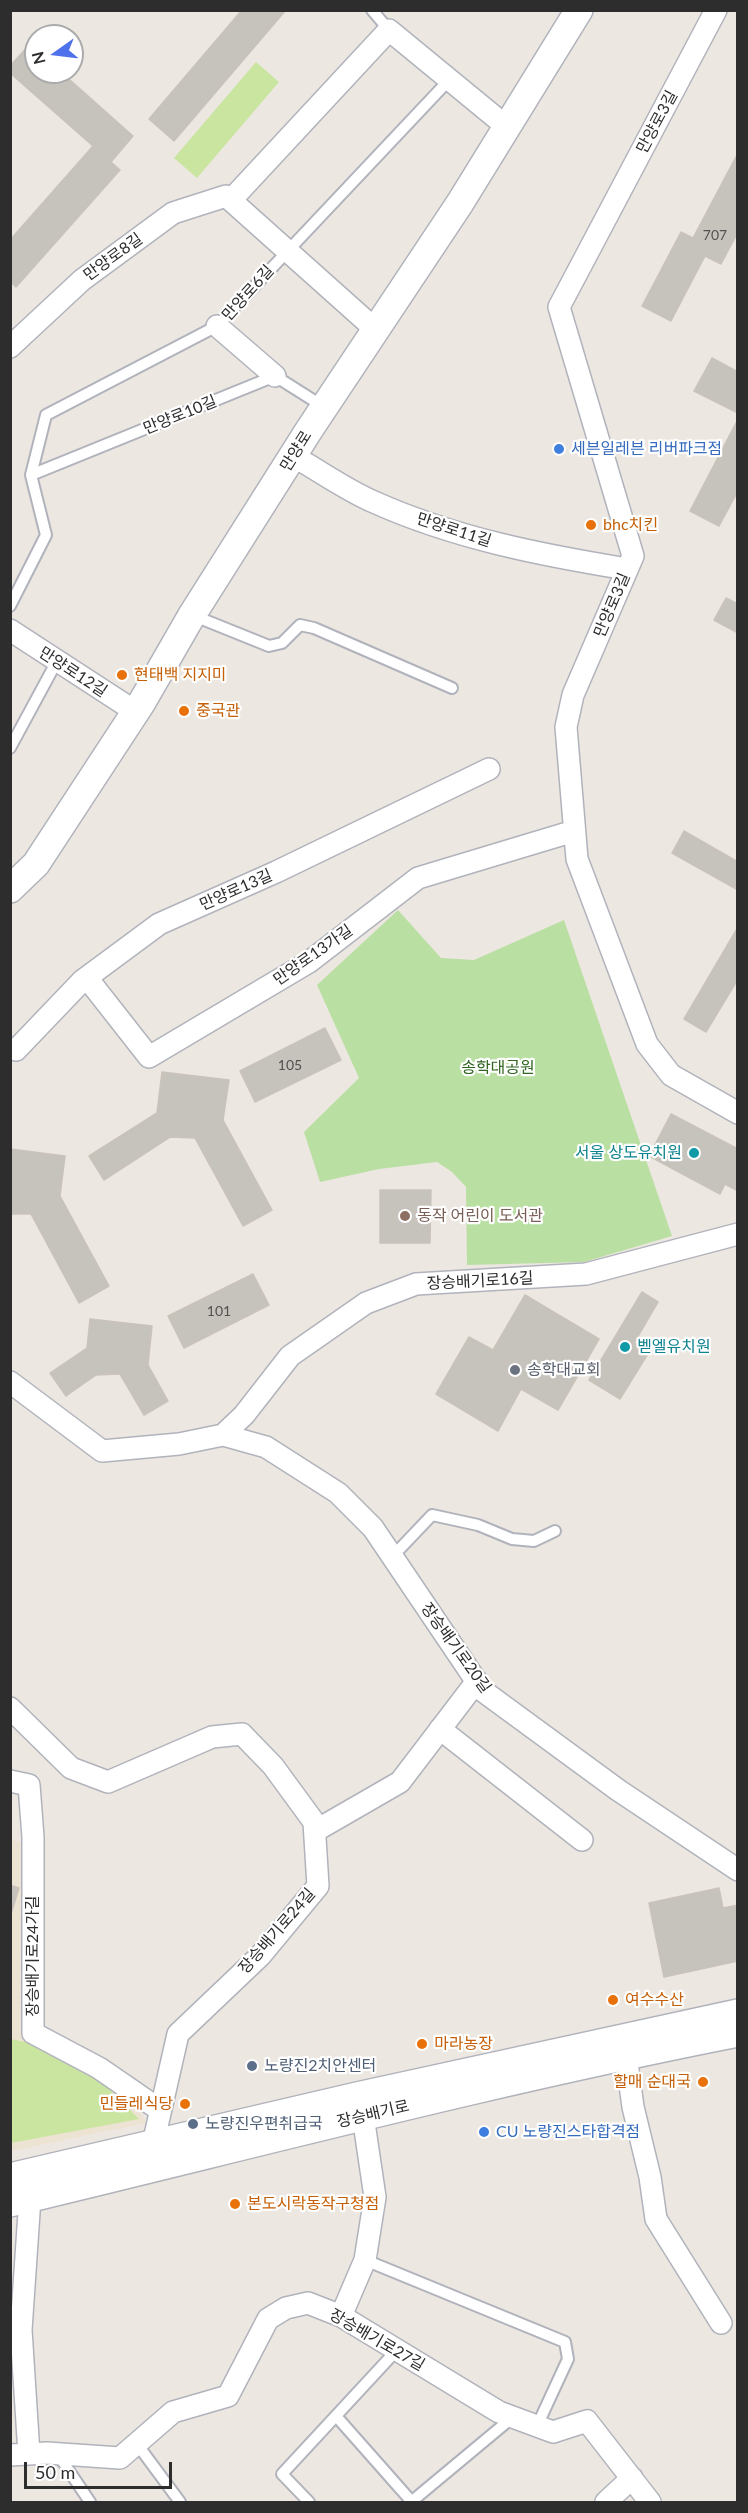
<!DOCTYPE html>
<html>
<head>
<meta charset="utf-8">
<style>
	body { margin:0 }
	#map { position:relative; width:748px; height:2513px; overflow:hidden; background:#ede7e1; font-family:Lato,sans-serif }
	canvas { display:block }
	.frame { position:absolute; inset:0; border:12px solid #2d2d2d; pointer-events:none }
	.north { position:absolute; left:24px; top:24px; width:60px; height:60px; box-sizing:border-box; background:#fff; border:2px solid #ababab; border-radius:50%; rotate:256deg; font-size:16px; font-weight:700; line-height:24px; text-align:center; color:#2d2d2d }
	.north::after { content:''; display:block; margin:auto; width:21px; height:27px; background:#4f71ec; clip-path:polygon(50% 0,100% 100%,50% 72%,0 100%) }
	.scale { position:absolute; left:24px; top:2462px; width:148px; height:27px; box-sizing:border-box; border:3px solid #2d2d2d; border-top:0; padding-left:8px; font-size:18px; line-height:21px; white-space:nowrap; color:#2d2d2d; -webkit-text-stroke:4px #fff; paint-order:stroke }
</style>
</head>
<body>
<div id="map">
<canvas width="748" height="2513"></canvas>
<div class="frame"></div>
<div class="north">N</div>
<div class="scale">50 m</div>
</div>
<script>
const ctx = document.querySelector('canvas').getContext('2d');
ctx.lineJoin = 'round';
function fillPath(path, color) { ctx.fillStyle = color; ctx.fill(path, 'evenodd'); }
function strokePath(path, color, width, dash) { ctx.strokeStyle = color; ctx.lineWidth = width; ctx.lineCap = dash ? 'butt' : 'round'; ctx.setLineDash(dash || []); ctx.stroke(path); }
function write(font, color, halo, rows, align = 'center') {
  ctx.font = font + ' Lato,"Noto Sans KR",sans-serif'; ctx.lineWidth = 4.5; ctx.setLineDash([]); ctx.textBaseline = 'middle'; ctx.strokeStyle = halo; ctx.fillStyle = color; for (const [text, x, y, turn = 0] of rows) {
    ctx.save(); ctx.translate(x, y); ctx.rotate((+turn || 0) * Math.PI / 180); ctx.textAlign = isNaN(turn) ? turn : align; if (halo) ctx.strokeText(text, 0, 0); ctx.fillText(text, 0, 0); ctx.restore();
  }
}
const education = new Path2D(`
	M11 1840 33 1845 25 2039 105 2081 137 2107 146 2123 11 2151Z`);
const green = new Path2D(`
	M398 910 441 958 474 960 564 920 672 1236 584 1262 467 1265 466 1187 452 1172 437 1162 379 1169 320 1182 304 1132 359 1078 317 985Z`);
const pitch = new Path2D(`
	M256 62 279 82 197 178 174 158Z
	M11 2039 25 2042 103 2083 139 2119 11 2143Z`);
const building = new Path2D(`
	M242 10H286L174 141 149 119Z
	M30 44 36 49V72H61L133 136 111 162 120 170 16 287 10 281V240L93 146 10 73V66Z
	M738 153V232L721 264 705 256 671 321 642 306 681 232 693 238Z
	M712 358 738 372V413L694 391Z
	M738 419V491L719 526 690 511Z
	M726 598 738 604V633L714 620Z
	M684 831 738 862V890L672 853Z
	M738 927V979L706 1032 684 1019Z
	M325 1028 341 1060 255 1102 240 1071Z
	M162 1072 229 1080 223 1120 272 1210 243 1226 195 1138 170 1137 104 1180 89 1156 157 1113Z
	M671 1114 738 1149V1191L725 1184 720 1194 649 1156Z
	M10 1149 65 1156 60 1196 109 1286 79 1303 31 1214H10Z
	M380 1190H431L430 1243H380Z
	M253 1274 269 1305 184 1348 168 1316Z
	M642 1292 658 1302 634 1343 649 1352 620 1399 589 1380Z
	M525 1295 599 1339 558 1410 521 1389 498 1431 436 1394 469 1337 493 1350Z
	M90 1319 152 1326 148 1365 168 1401 144 1415 120 1374 96 1375 66 1396 50 1373 87 1348Z
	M10 1885 19 1888 10 1917Z
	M719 1888 723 1908 738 1905V1961L664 1977 649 1903Z`);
const service = new Path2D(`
	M372 10 389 30
	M31 475 275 376 324 407
	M10 606 46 535 31 475 46 415 217 326 450 79
	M192 615 269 646 282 643 300 625 314 628 452 688
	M10 748 57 661
	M392 1557 432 1515 478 1525 512 1539 534 1541 555 1531
	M365 2260 565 2342 568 2359 537 2426
	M336 2416 412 2502
	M137 2444 180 2502
	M57 2453 90 2502
	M309 2502 282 2474 396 2351
	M411 2502 513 2417`);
const minor = new Path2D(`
	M716 10 559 307 633 556 573 695 566 727 577 859 647 1044 671 1075 738 1113
	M231 200 389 30 507 127
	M217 326 275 376
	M10 347 82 280 173 213 226 196 376 330
	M293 456C320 471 346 490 374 502 454 538 541 555 627 569
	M10 630 136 712
	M87 978 149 1057 309 962 418 878 574 831
	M10 1049 16 1050 82 981 159 924 276 872 489 769
	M10 1382 102 1451 179 1444 223 1435 244 1415 290 1356 366 1303 416 1284 586 1274 738 1234
	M223 1435 266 1447 338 1493 373 1528 483 1691 618 1790 738 1870
	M10 1708 71 1768 108 1782 212 1737 242 1734 273 1766 314 1822 318 1886 260 1956 178 2034 153 2144
	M440 1729 582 1840
	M10 1781 29 1785 33 1837V2033L99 2068 160 2110
	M315 1831 400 1782 477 1681
	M626 2055 633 2107 650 2177 656 2219 721 2323
	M341 2316 365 2260 375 2197 363 2116
	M29 2454 21 2330 30 2198
	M10 2455 47 2453 120 2458 173 2412 228 2396 268 2319 286 2308 308 2303 341 2316 499 2412 553 2432 587 2421 650 2502
	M606 2502 632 2478`);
const tertiary = new Path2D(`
	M10 889 36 864 142 702 192 615 309 430 460 203 579 10
	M10 2177 357 2096 738 2013
	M10 2203C252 2145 493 2081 738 2033`);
const markers = [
	[559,449,6,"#3f7fe0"],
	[591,525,6,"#e8710a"],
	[122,675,6,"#e8710a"],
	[184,711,6,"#e8710a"],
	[694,1153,6,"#0f9aa8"],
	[405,1216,6,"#8d6e63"],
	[625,1347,6,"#0f9aa8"],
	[515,1370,6,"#6b7280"],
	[613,2000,6,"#e8710a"],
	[422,2044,6,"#e8710a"],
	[252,2066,6,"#5c6f8a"],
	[703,2082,6,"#e8710a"],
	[185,2104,6,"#e8710a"],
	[193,2124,6,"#5c6f8a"],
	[484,2132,6,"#3f7fe0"],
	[235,2204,6,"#e8710a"]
];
const numberNames = [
	["707",715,235],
	["105",290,1065],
	["101",219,1311]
];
const streetNames = [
	["만양로3길",657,122,-62],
	["만양로8길",113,257,-36],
	["만양로6길",248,293,-48],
	["만양로10길",180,415,-22],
	["만양로",296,451,-58],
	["만양로11길",454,530,18],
	["만양로3길",612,605,-67],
	["만양로12길",73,672,33],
	["만양로13길",236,890,-24],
	["만양로13가길",313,955,-35],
	["장승배기로16길",480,1281,-3],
	["장승배기로20길",456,1648,54],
	["장승배기로24길",277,1931,-49],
	["장승배기로24가길",33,1956,-90],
	["장승배기로",373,2114,-13],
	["장승배기로27길",377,2340,30]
];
const shopNames = [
	["세븐일레븐 리버파크점",571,449],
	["CU 노량진스타합격점",496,2132]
];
const foodNames = [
	["bhc치킨",603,525],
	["현태백 지지미",134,675],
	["중국관",196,711],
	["여수수산",625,2000],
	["마라농장",434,2044],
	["할매 순대국",691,2082,"right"],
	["민들레식당",173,2104,"right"],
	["본도시락동작구청점",247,2204]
];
const parkNames = [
	["송학대공원",498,1068]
];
const cultureNames = [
	["서울 상도유치원",682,1153],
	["벧엘유치원",637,1347,"left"]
];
const educationNames = [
	["동작 어린이 도서관",417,1216]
];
const worshipNames = [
	["송학대교회",527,1370]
];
const serviceNames = [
	["노량진2치안센터",264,2066],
	["노량진우편취급국",205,2124]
];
fillPath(education, '#ede3d2');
fillPath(green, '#b9dfa2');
fillPath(pitch, '#c9e59f');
fillPath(building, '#c6c2bc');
strokePath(building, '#c9c3ba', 1.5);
strokePath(service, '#b1b3bc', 14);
strokePath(minor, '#b1b3bc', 24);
strokePath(tertiary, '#b1b3bc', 30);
strokePath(service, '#fff', 10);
strokePath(minor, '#fff', 21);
strokePath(tertiary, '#fff', 27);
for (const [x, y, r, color] of markers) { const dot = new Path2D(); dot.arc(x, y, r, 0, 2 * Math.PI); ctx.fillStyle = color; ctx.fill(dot); strokePath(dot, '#fff', 2); }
write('14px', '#535251', null, numberNames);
write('16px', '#2d2d2d', '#fff', streetNames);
write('16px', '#366cbe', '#fff', shopNames, 'left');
write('16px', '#c56008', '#fff', foodNames, 'left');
write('16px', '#326621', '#fff', parkNames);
write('16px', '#0d838f', '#fff', cultureNames, 'right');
write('16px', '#785e54', '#fff', educationNames, 'left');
write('16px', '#5b616d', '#fff', worshipNames, 'left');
write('16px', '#4e5e75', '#fff', serviceNames, 'left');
</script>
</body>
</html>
